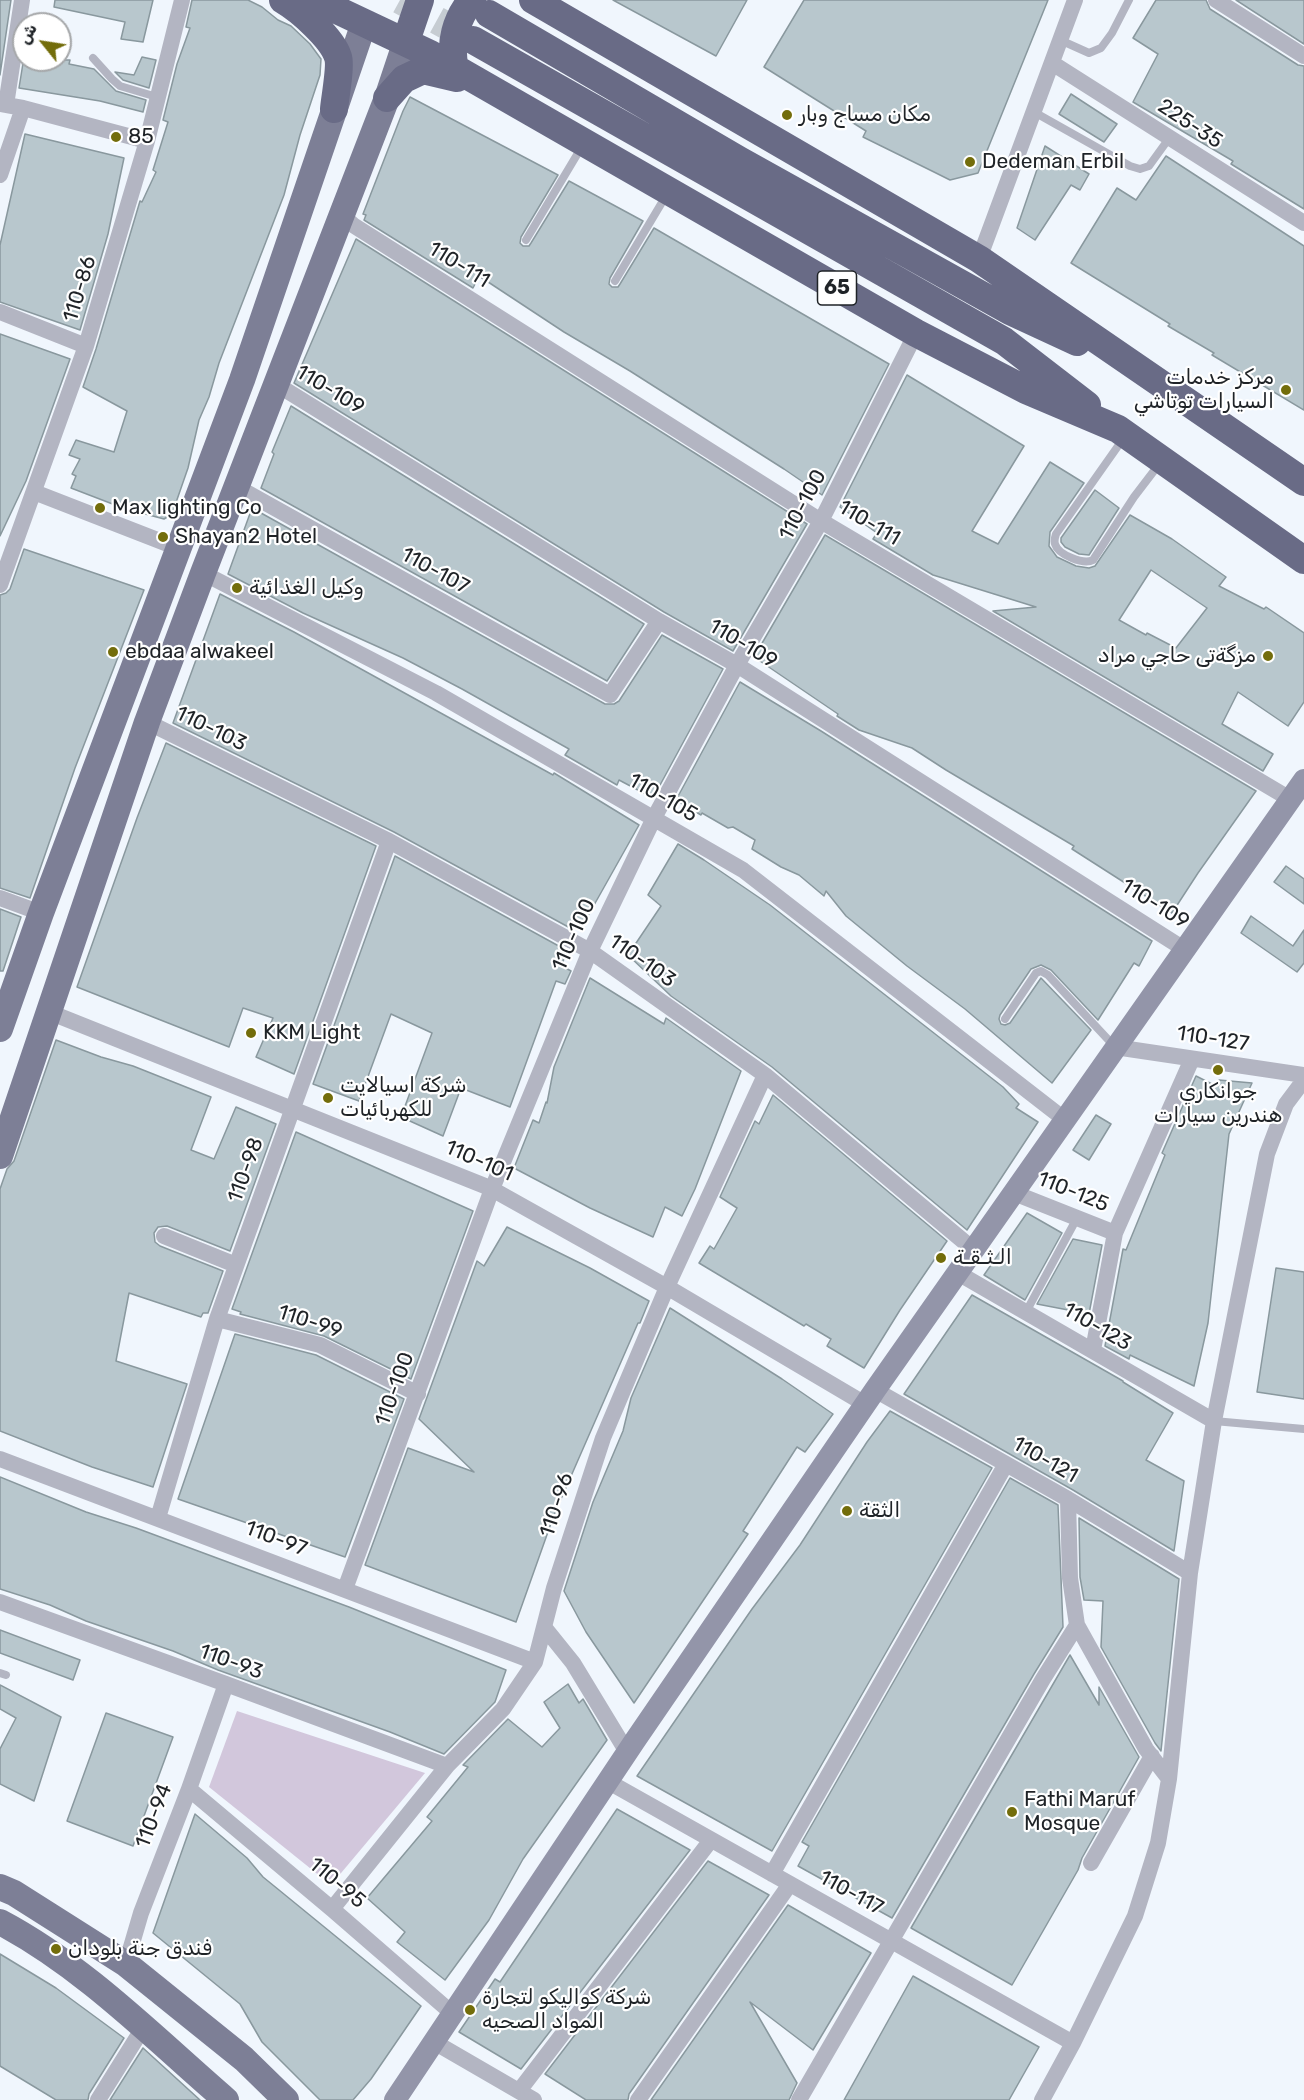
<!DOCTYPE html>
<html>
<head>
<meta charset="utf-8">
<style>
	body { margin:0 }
	#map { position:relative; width:1304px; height:2100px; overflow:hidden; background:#f0f6fd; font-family:Rubik,Cairo,sans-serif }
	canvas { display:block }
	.north { position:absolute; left:12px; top:12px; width:60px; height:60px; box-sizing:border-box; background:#fff; border:2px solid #a5a7a9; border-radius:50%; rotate:300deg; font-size:16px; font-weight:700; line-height:24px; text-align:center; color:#1f2327 }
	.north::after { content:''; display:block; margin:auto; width:21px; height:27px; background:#736d0b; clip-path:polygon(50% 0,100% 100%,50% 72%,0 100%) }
</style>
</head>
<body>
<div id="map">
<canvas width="1304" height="2100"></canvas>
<div class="north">ش</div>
</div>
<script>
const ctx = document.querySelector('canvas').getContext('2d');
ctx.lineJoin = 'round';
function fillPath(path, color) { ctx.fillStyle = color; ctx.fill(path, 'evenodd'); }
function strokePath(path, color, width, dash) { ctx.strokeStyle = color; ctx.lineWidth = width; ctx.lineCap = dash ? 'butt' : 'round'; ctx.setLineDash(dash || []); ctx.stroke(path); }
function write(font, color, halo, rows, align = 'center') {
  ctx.font = font + ' Rubik,Cairo,sans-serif'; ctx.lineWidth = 4.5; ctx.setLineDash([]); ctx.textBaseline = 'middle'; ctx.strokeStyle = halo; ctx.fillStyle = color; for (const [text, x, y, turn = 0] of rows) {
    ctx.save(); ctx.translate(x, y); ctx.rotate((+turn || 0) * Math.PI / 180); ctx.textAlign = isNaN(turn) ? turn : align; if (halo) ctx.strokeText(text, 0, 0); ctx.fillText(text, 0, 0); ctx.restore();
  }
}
const green = new Path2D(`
	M237 1711 425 1773 331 1885 209 1787Z`);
const building = new Path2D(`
	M0 0H11L0 75Z
	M55 0H153L143 42 121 39 125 22 54 7Z
	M192 0H248L262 7 278 20 291 26 310 44 321 59 320 75 300 135 284 195 219 363 209 397 199 420 188 468 172 514 164 519 123 508 71 488 76 476 72 474 80 459 69 455 76 440 114 452 127 411 83 387 96 349 140 201 142 202 156 172 153 170 168 122 163 120 177 64 190 28 186 27Z
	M613 0H747L716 56Z
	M804 0H1048L978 173 950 180 934 172 863 137 866 131 764 67Z
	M1156 0H1206L1210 9 1298 65 1304 66V209L1231 164 1233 161 1133 102 1158 54 1133 38Z
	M1236 0H1304V44Z
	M24 57V60H70L69 64 94 69 116 91 146 100 143 112 100 101 19 88Z
	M142 57 156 60 149 88 123 80 115 72 134 75Z
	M1071 94 1117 124 1104 142 1059 114Z
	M410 97 558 175 521 237 520 243 523 246H529L531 243 569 181 643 221 610 278 609 284 612 287H618L620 284 654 228 889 364 822 495 784 469 630 371 564 332 479 276 473 288 364 220 366 215 363 214 403 111Z
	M25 134 124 158 108 234 80 330 0 302V245Z
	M1045 146 1089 174 1080 190 1071 185 1035 240 1017 228Z
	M1166 156 1304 246V410L1212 355 1214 353 1168 326 1170 324 1071 263 1117 188 1136 200Z
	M356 239 807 524 733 651 664 612 294 383Z
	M0 334 70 359 26 481 0 536Z
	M907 375 1024 446 972 531 998 544 1050 462 1084 483 1050 532 1049 546 1057 557 1076 566 1089 568 1095 566 1130 515 1172 539 1226 577 1219 586 1264 609 1266 607 1304 633V702L1288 726 1238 692 1222 724 1273 754 1263 771 993 611 1036 607 933 575 873 539 877 533 840 507ZM1151 570 1207 608 1176 648 1147 633 1146 635 1119 620Z
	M291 406 644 624 607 681 261 488 274 454 272 452Z
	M1095 490 1119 508 1089 555 1079 554 1065 547 1061 542V538Z
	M252 508 605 704H614L619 701 662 635 723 669 653 798 619 780 617 785 565 755 569 749 462 689 403 658 303 613 228 574Z
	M825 535 1256 791 1198 873 1172 913 1072 849 1074 846 946 770 912 748 859 730 837 716 838 714 754 657Z
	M24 549 144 590 75 768 30 898 0 888V595L6 593 10 589Z
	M220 594 294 632 553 775 554 773 639 825 580 930 572 926V929L394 832 173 723Z
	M740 682 821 731 1152 941 1139 966 1134 963 1098 1020 1051 970 1041 965 1031 969 1000 1015 999 1019 1001 1024 1005 1025 1010 1023 1041 978 1091 1030 1052 1083 965 1009 907 966 846 916 826 891 824 896 799 875 781 867 752 849 755 840 733 827 728 828 702 813 701 815 676 800Z
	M166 743 376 846 294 1074 256 1057 273 1018 243 1008 229 1047 77 987 137 818Z
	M678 844 704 860 770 905 1003 1087 1019 1104 1016 1108 1038 1122 967 1230 772 1067 671 996 628 955 661 906 648 895Z
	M395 856 566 950 562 966 571 971 565 984 556 981 510 1107 461 1088 443 1136 401 1117 432 1033 391 1014 359 1101 313 1084Z
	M1286 866 1304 879V904L1274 882Z
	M0 909 21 917 3 971H0Z
	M1251 916 1293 946 1304 930V963L1297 972 1241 933Z
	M590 978 664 1024 666 1018 741 1071 695 1189 682 1216 665 1207 653 1237 590 1208 514 1168 533 1120 539 1123 546 1102 547 1103 554 1067Z
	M56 1040 101 1057 133 1066 211 1097 191 1150 214 1159 236 1107 276 1124 230 1251 167 1226 158 1227 154 1233 155 1242 160 1246 223 1271 208 1313H203L201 1317 129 1293 116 1361 187 1384 153 1487 92 1467 0 1431V1189L7 1169 14 1161Z
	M1196 1076 1216 1086 1219 1080 1252 1083 1229 1134 1208 1323 1194 1386 1130 1355 1129 1359 1105 1346 1123 1249 1126 1250 1165 1155 1162 1153Z
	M773 1095 947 1241 900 1310 864 1368 827 1346 831 1339 806 1324 804 1326 699 1263 710 1246 714 1249 737 1208 720 1197 755 1121 759 1124Z
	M1096 1115 1111 1124 1089 1160 1073 1150Z
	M296 1132 473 1211 411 1379 324 1336 240 1314 241 1312 232 1309Z
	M1027 1213 1062 1233 1025 1300 984 1275Z
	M507 1227 590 1268 649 1301 640 1323H638L554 1515 516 1622 365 1565 408 1448 474 1472 419 1419 477 1261 484 1266Z
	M1073 1239 1102 1245 1089 1314 1037 1304Z
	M1276 1268 1304 1272V1399L1257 1392Z
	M972 1295 1123 1381V1382L1173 1413 1146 1460 1184 1481 1174 1551 1073 1490 904 1394Z
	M670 1308 782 1379 833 1414 805 1452 797 1447 743 1531 748 1534 634 1703 586 1632 564 1591 593 1502 623 1431 631 1398Z
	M235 1334 316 1355 404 1399 345 1557 178 1499Z
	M890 1411 992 1468 772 1851 637 1776 752 1609 800 1545 867 1442Z
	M0 1477 86 1512 136 1528 349 1607 506 1670 495 1702 444 1754 390 1732 218 1670 173 1651 86 1621 50 1605 0 1589Z
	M1010 1478 1058 1505 1063 1627 1034 1674 892 1918 798 1866 809 1846 802 1842Z
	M1079 1518 1179 1579 1161 1751 1155 1743 1101 1647 1103 1601 1084 1600 1080 1577Z
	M0 1630 80 1660 73 1680 0 1653Z
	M1070 1655 1099 1705V1687L1139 1757 1082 1858 1078 1870 1012 1985 911 1928Z
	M568 1684 579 1703 583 1699 607 1740 523 1859 489 1920 445 1980 397 1942 405 1932 367 1898 432 1821 427 1817 468 1767 463 1765 508 1719 542 1747 560 1728 544 1702Z
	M0 1685 61 1717 34 1801 0 1784V1749L16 1718 0 1709Z
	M106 1713 173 1737 133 1846 67 1821Z
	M617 1809 690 1850 521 2069 459 2032 495 1979 500 1982Z
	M195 1814 247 1858 263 1877 279 1890 421 2006 371 2079 353 2100H320L262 2042 240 2004 153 1933Z
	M708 1861 769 1895 629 2094 628 2100H586L545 2074Z
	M788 1905 871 1953 813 2050 750 2002 797 2083 789 2100H651Z
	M0 1954 56 1988 124 2038 89 2094 88 2100H56L0 2066Z
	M913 1976 1039 2047 1009 2100H844Z
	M143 2048 200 2100H110Z`);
const highwayTunnel = new Path2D(`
	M400 0 473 40`);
const lane = new Path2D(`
	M1060 40 1089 53 1101 48 1112 33 1129 0
	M93 58 112 79 120 86 157 97
	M1034 112 1130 166 1140 169 1149 166 1170 137
	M526 240 581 148
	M615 281 667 194
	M1123 439 1056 534C1055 537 1054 541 1055 544 1058 555 1084 565 1093 560L1134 497 1160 463
	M1005 1019 1036 973 1041 971 1048 975 1115 1047
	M1026 1312 1077 1218
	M1214 1421 1304 1429
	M0 1673 6 1675`);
const street = new Path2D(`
	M1216 0 1304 56
	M1052 63 1304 223
	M0 104 23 108 147 141
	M6 105 22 0
	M0 175 23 108
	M342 215 353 225 821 521 1290 799
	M979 259 1075 0
	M0 312 86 346
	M276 384 659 621 737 665 1184 949
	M237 487 610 695 659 621
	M34 492 178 548
	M203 573 436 693 743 870 1064 1119
	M0 585 86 346 147 141 182 0
	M147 722 389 841 590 951 765 1075 974 1250
	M0 898 41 913
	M49 1012 490 1188 667 1287 865 1404
	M1115 1047 1304 1075
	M1014 1193 1115 1233
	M164 1236 236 1265
	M958 1273 1214 1421
	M217 1319 320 1345 418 1394
	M1093 1350 1115 1233 1192 1059
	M875 1390 1068 1499 1190 1573
	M0 1459 535 1662
	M1068 1499 1070 1578 1077 1625 1146 1749 1169 1779
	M158 1518 217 1319 389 841
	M345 1589 492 1189 590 951 654 818 737 665 821 521 916 333
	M0 1602 226 1684 447 1766
	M544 1627 573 1663 627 1752
	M607 1781 1073 2043
	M189 1789 332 1909 453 2014
	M1091 1863 1152 1756
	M772 1874 1006 1464
	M332 1909 447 1766 503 1709 535 1662 554 1588 603 1438 667 1287 765 1075
	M126 1964 141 1913 189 1789 226 1684
	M434 2042 534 2100
	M519 2091 711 1840
	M98 2100 143 2028
	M638 2100 790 1884
	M799 2100 1043 1679 1077 1625
	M1042 2100 1073 2043 1135 1916 1158 1843 1169 1779 1190 1573 1214 1421 1267 1154 1286 1104 1304 1080`);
const secondary = new Path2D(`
	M395 2100 634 1742 875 1390 1304 780`);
const primary = new Path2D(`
	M0 1029 41 913 242 380 364 23
	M0 1156 147 722 203 573 387 98 406 41
	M0 1887 14 1893 126 1964 244 2059 286 2100
	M0 1922C85 1967 154 2038 226 2100`);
const highway = new Path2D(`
	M283 0C300 10 332 38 338 57 341 66 335 98 334 109
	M316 0 430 54 916 333 1026 390 1118 429 1304 560
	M533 0 979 259 1304 482
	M489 14 739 160 1010 311 1077 342
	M473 40 1004 341 1087 405
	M406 41 420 0
	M455 68C449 44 456 18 472 0
	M387 98 404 79 423 70 457 78`);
const markers = [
	[787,115,6,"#736d0b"],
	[116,137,6,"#736d0b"],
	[970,162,6,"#736d0b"],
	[1286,390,6,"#736d0b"],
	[100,508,6,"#736d0b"],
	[163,537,6,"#736d0b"],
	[237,588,6,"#736d0b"],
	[113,652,6,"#736d0b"],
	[1268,656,6,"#736d0b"],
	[251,1033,6,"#736d0b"],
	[1218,1070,6,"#736d0b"],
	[328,1098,6,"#736d0b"],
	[941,1258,6,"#736d0b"],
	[847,1511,6,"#736d0b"],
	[1012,1812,6,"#736d0b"],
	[56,1949,6,"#736d0b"],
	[470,2010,6,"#736d0b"]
];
const shields = [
	[837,288,39]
];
const shieldNames = [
	["65",837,288]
];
const poiNames = [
	["مكان مساج وبار",799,115],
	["85",128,137],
	["Dedeman Erbil",982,162],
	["مركز خدمات",1274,378,"right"],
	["السيارات توتاشي",1274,402,"right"],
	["Max lighting Co",112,508],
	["Shayan2 Hotel",175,537],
	["وكيل الغذائية",249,588],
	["ebdaa alwakeel",125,652],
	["مزگةتی حاجي مراد",1256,656,"right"],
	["KKM Light",263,1033],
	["شركة اسيالايت",340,1086],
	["للكهربائيات",340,1110],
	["جوانكاري",1218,1092,"center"],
	["هندرين سيارات",1218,1116,"center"],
	["الـثـقـة",953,1258],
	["الثقة",859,1511],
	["Fathi Maruf",1024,1800],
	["Mosque",1024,1824],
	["فندق جنة بلودان",68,1949],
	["شركة كواليكو لتجارة",482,1998],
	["المواد الصحيه",482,2022]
];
const streetNames = [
	["225-35",1190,124,33],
	["110-111",459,265,32],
	["110-86",80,289,-73],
	["110-109",330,390,31],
	["110-100",803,505,-62],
	["110-111",869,523,31],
	["110-107",435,571,29],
	["110-109",743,644,31],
	["110-103",211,729,26],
	["110-105",663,798,30],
	["110-109",1155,904,32],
	["110-100",574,935,-66],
	["110-103",642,961,35],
	["110-127",1213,1039,9],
	["110-101",479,1161,24],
	["110-98",246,1170,-70],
	["110-125",1073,1192,22],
	["110-99",310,1322,18],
	["110-123",1097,1327,30],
	["110-100",395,1389,-70],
	["110-121",1045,1460,30],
	["110-96",557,1505,-72],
	["110-97",276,1539,21],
	["110-93",231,1662,20],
	["110-94",154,1816,-69],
	["110-95",337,1883,40],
	["110-117",851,1893,29]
];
fillPath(green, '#d2c7dc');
fillPath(building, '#b8c7cd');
strokePath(building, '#89989e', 1.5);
strokePath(highwayTunnel, '#c6ccd2', 28, [28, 14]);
strokePath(lane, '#b3b5c2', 8);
strokePath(street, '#b3b5c2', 16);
strokePath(secondary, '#9395a9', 22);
strokePath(primary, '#7d7f96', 26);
strokePath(highway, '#696b86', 28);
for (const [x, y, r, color] of markers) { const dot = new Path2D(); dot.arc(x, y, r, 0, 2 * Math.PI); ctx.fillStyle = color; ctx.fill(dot); strokePath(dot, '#fff', 2); }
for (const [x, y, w] of shields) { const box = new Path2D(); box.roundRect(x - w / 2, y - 17, w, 34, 4.5); ctx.fillStyle = '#fff'; ctx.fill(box); strokePath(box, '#1f2327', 1.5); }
write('bold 20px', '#1f2327', null, shieldNames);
write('21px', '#1f2327', '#fff', poiNames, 'left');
write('21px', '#1f2327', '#fff', streetNames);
</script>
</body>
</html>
